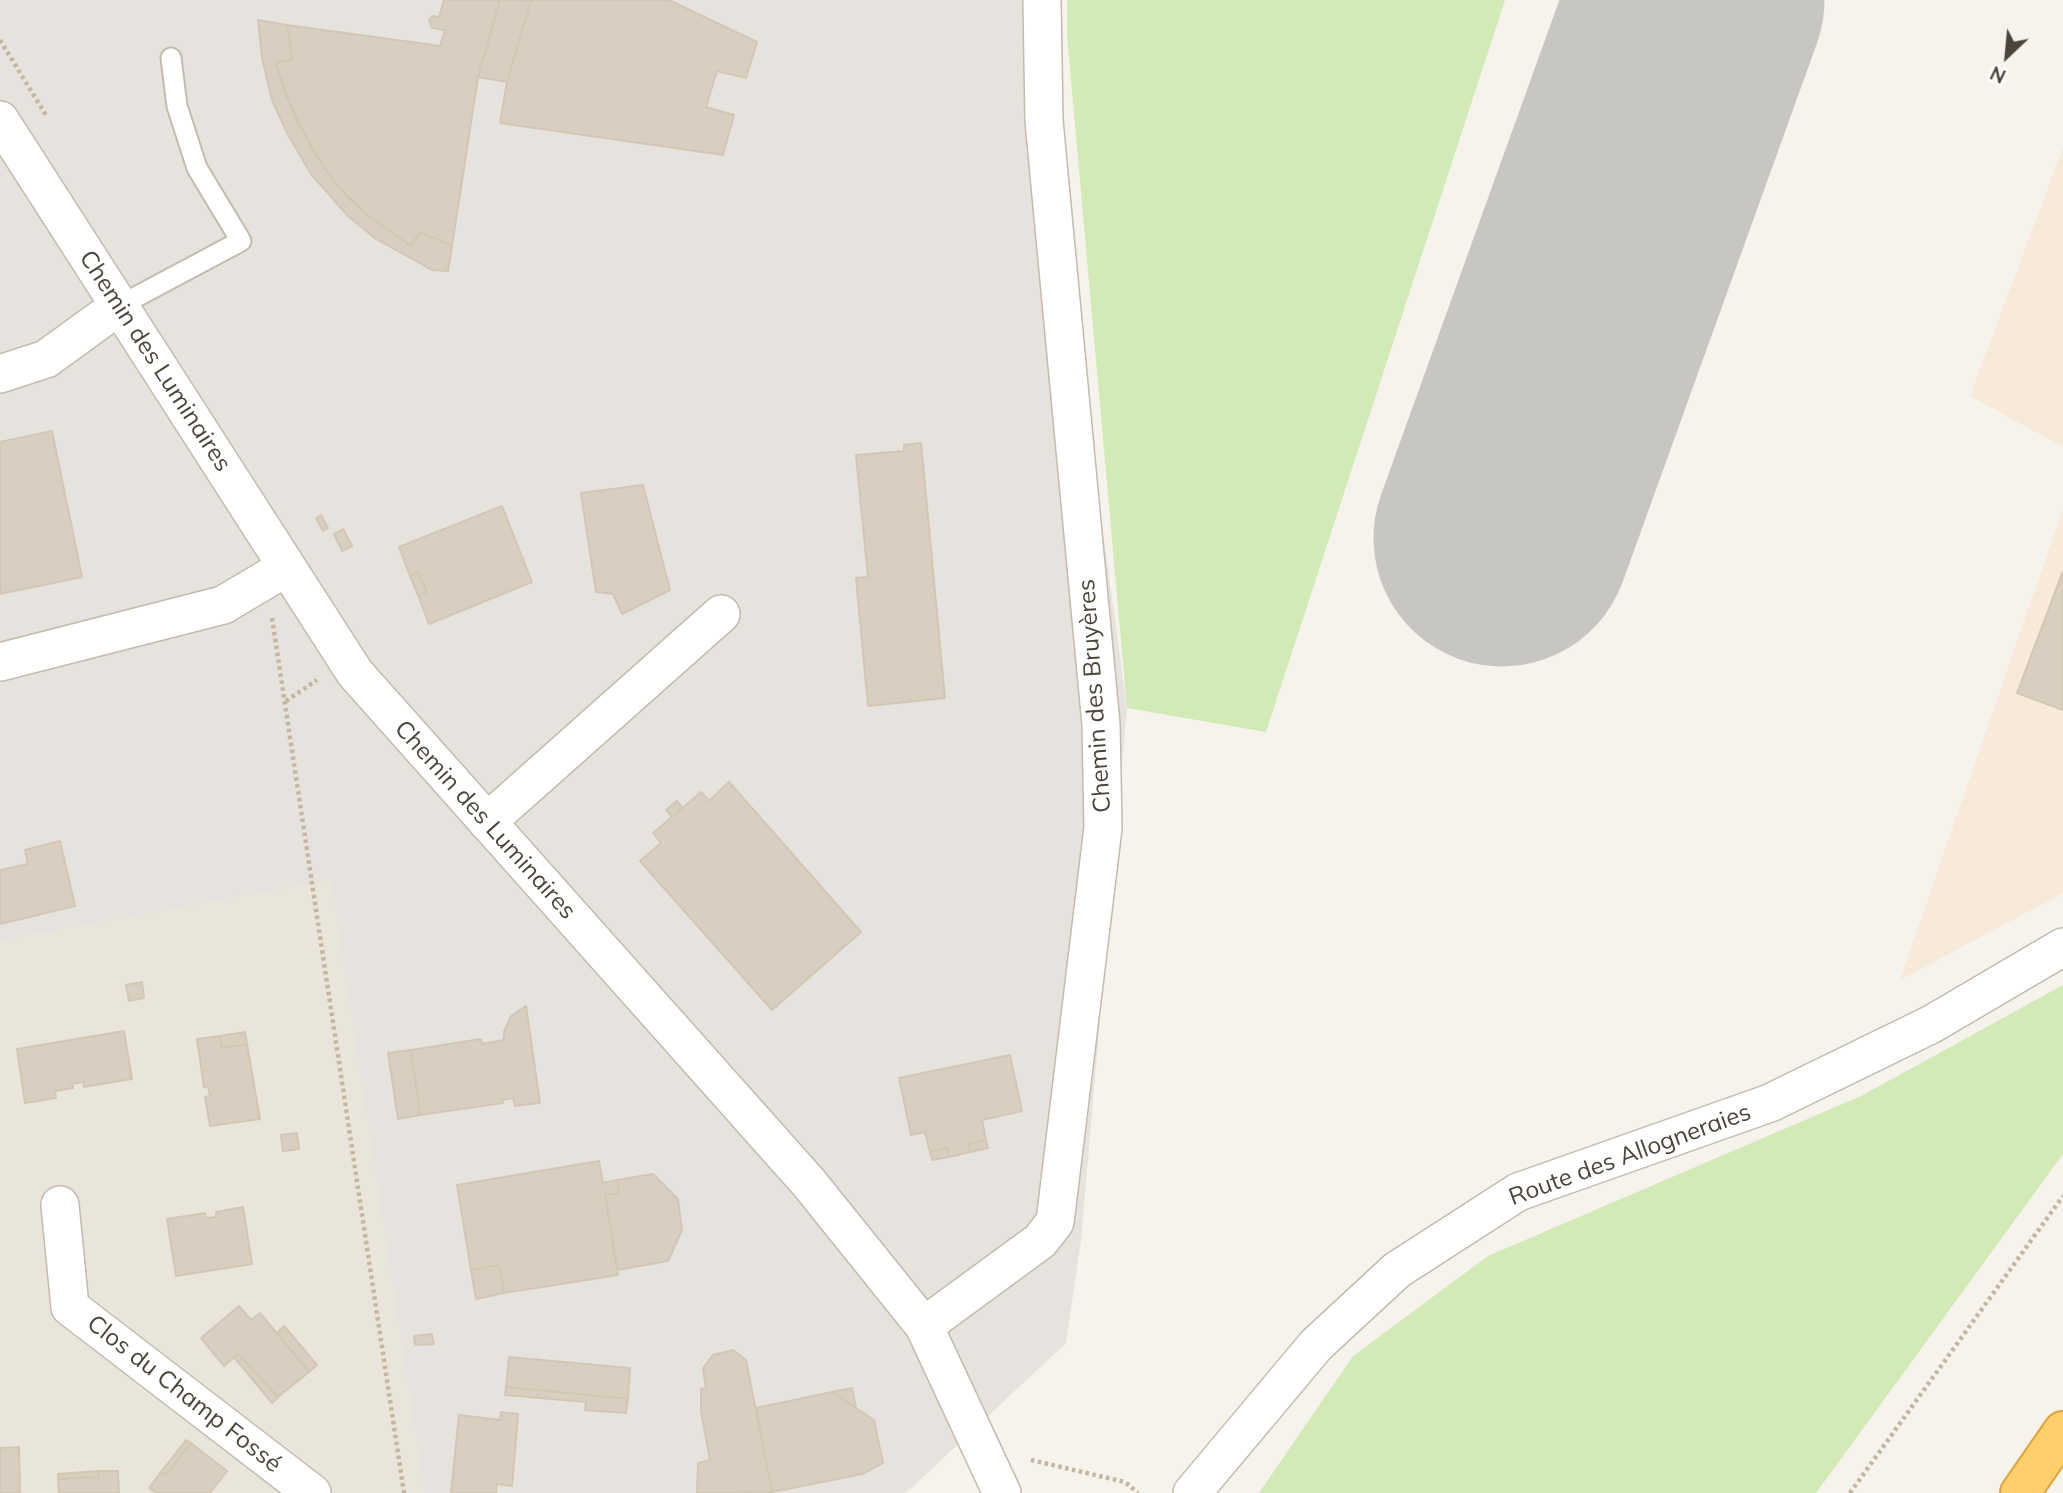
<!DOCTYPE html>
<html>
<head>
<meta charset="utf-8">
<style>
	body { margin:0 }
	#map { position:relative; width:2063px; height:1493px; overflow:hidden; background:#f6f3ec; font-family:Mulish,sans-serif }
	canvas { display:block }
	.north { position:absolute; left:1972px; top:21px; width:70px; height:70px; -webkit-text-stroke:5px #fff; paint-order:stroke; rotate:206deg; font-size:19px; font-weight:700; line-height:28px; text-align:center; color:#4b4439 }
	.north::after { content:''; display:block; margin:auto; width:24px; height:32px; background:#4b4439; clip-path:polygon(50% 0,100% 100%,50% 72%,0 100%) }
</style>
</head>
<body>
<div id="map">
<canvas width="2063" height="1493"></canvas>
<div class="north">N</div>
</div>
<script>
const ctx = document.querySelector('canvas').getContext('2d');
ctx.lineJoin = 'round';
function fillPath(path, color) { ctx.fillStyle = color; ctx.fill(path, 'evenodd'); }
function strokePath(path, color, width, dash) { ctx.strokeStyle = color; ctx.lineWidth = width; ctx.lineCap = dash ? 'butt' : 'round'; ctx.setLineDash(dash || []); ctx.stroke(path); }
function write(font, color, halo, rows, align = 'center') {
  ctx.font = font + ' Mulish,sans-serif'; ctx.lineWidth = 7; ctx.setLineDash([]); ctx.textBaseline = 'middle'; ctx.strokeStyle = halo; ctx.fillStyle = color; for (const [text, x, y, turn = 0] of rows) {
    ctx.save(); ctx.translate(x, y); ctx.rotate((+turn || 0) * Math.PI / 180); ctx.textAlign = isNaN(turn) ? turn : align; if (halo) ctx.strokeText(text, 0, 0); ctx.fillText(text, 0, 0); ctx.restore();
  }
}
const residential = new Path2D(`
	M330 878 424 1493H0V941Z`);
const commercial = new Path2D(`
	M2063 148V447L1970 396Z
	M2063 509V893L1900 980Z`);
const industrial = new Path2D(`
	M0 0H1030L1127 708 1081 1240 1066 1343 906 1493H424L330 879 0 941Z`);
const green = new Path2D(`
	M1067 0H1505L1266 732 1127 708 1067 35Z
	M2063 985V1154L1816 1493H1259L1353 1356 1488 1256 1861 1096Z`);
const runway = new Path2D(`
	M1502 538 1696 0`);
const building = new Path2D(`
	M444 0H500L478 77 452 246 420 232 411 246 370 217 346 196 325 169 295 118 276 63 292 59 287 25 440 46 445 30 432 28 429 20 433 16 439 17Z
	M500 0H531L507 82 478 77Z
	M531 0H669L757 42 746 78 717 71 706 107 734 115 723 155 500 123 507 82Z
	M258 20 287 25 292 59 276 63 284 90 312 150 338 187 370 217 411 246 420 232 452 246 448 271 432 270 376 239 348 216 311 174 287 133 272 100 262 58Z
	M52 431 82 577 0 594V442Z
	M921 443 945 698 868 706 856 578 868 577 856 455 904 451V445Z
	M643 485 670 590 622 614 613 594 596 592 581 493Z
	M502 506 532 582 429 624 418 595 427 592 418 572 410 576 399 547Z
	M321 515 328 528 323 531 316 518Z
	M343 529 352 546 342 551 334 534Z
	M2063 571V710L2017 693Z
	M418 572 427 592 418 595 410 576Z
	M729 782 861 932 772 1010 640 861 661 843 653 833 672 817 701 792 709 801Z
	M677 801 682 807 672 817 666 810Z
	M60 841 75 906 0 924V870L28 864 25 850Z
	M142 982 144 998 129 1001 126 985Z
	M526 1006 540 1103 515 1106 513 1098 502 1100 503 1103 420 1115 411 1050 481 1039 482 1044 504 1040V1032L511 1016Z
	M124 1031 132 1079 84 1087 83 1082 72 1084 73 1088 55 1091 56 1098 25 1103 17 1049Z
	M245 1032 247 1044 221 1048 220 1036Z
	M220 1036 221 1048 247 1044 260 1119 210 1126 205 1097 210 1096 208 1086 204 1087 197 1039Z
	M411 1050 420 1115 398 1119 388 1053Z
	M1010 1055 1022 1111 982 1120 986 1140 968 1144 970 1152 949 1157 947 1148 930 1152 925 1132 911 1135 899 1078Z
	M297 1133 299 1149 283 1151 281 1135Z
	M986 1140 988 1148 970 1152 968 1144Z
	M947 1148 949 1157 932 1160 930 1152Z
	M599 1161 603 1183 617 1180 619 1193 605 1195 618 1275 504 1293 499 1265 471 1270 457 1185Z
	M653 1174 678 1199 682 1230 668 1261 617 1270 605 1195 619 1193 617 1180Z
	M243 1207 252 1264 176 1276 167 1219 205 1213 206 1218 216 1217V1212Z
	M499 1265 504 1293 476 1299 471 1270Z
	M239 1306 251 1320 260 1313 309 1372 278 1397 238 1354 224 1366 201 1338Z
	M284 1326 317 1365 309 1372 277 1333Z
	M432 1334 434 1344 415 1345 414 1336Z
	M733 1350 746 1360 772 1492 697 1493 698 1463 710 1460 701 1411V1389L706 1388 703 1368 713 1355Z
	M238 1354 278 1397 272 1403 234 1357Z
	M509 1357 630 1368 628 1399 506 1387Z
	M506 1387 628 1399 626 1413 585 1410 586 1402 505 1395Z
	M852 1388 856 1408 832 1392Z
	M832 1392 874 1420 883 1463 862 1474 772 1492 756 1408Z
	M501 1412 518 1414 512 1486 497 1484 496 1493H451L459 1415 500 1420Z
	M186 1440 191 1443 166 1475 161 1472Z
	M191 1443 227 1471 210 1493H156L149 1488 161 1472 166 1475Z
	M19 1447 20 1493H0V1448Z
	M98 1471 99 1477 58 1479V1474Z
	M98 1471H118L119 1493H59L58 1479 99 1477Z`);
const path = new Path2D(`
	M0 40 47 117
	M272 618 404 1493
	M286 701 317 680
	M1031 1460 1125 1482 1138 1493
	M1850 1493 2063 1196`);
const lane = new Path2D(`
	M119 306 241 241 197 168 177 106 171 58`);
const street = new Path2D(`
	M0 120 355 673 809 1183 924 1326 1002 1493
	M0 374 46 359 119 306
	M0 662 223 605 287 567
	M487 822 721 614
	M60 1205 70 1307 312 1493
	M924 1326 1040 1241 1055 1222 1103 828 1101 724 1044 121 1042 0
	M1192 1493 1316 1345 1397 1270 1518 1192 1770 1103 1932 1024 2063 947`);
const highway = new Path2D(`
	M2020 1493 2063 1431`);
const streetNames = [
	["Chemin des Luminaires",155,361,57],
	["Chemin des Bruyères",1095,696,-94],
	["Chemin des Luminaires",485,820,48],
	["Route des Allogneraies",1630,1155,-20],
	["Clos du Champ Fossé",184,1394,38]
];
fillPath(residential, '#eae5da');
fillPath(commercial, '#f7ead8');
fillPath(industrial, '#e6e2dd');
fillPath(green, '#d2eab5');
strokePath(runway, '#c8c6c3', 257);
fillPath(building, '#d8cfc1');
strokePath(building, '#d3c7b4', 2);
strokePath(lane, '#c2bbae', 23);
strokePath(street, '#c2bbae', 40);
strokePath(highway, '#e0a43c', 42);
strokePath(path, '#c4b79f', 4.5, [3.5, 3.5]);
strokePath(lane, '#fff', 19);
strokePath(street, '#fff', 37);
strokePath(highway, '#ffcf6e', 38);
write('24px', '#4b4439', '#fff', streetNames);
</script>
</body>
</html>
